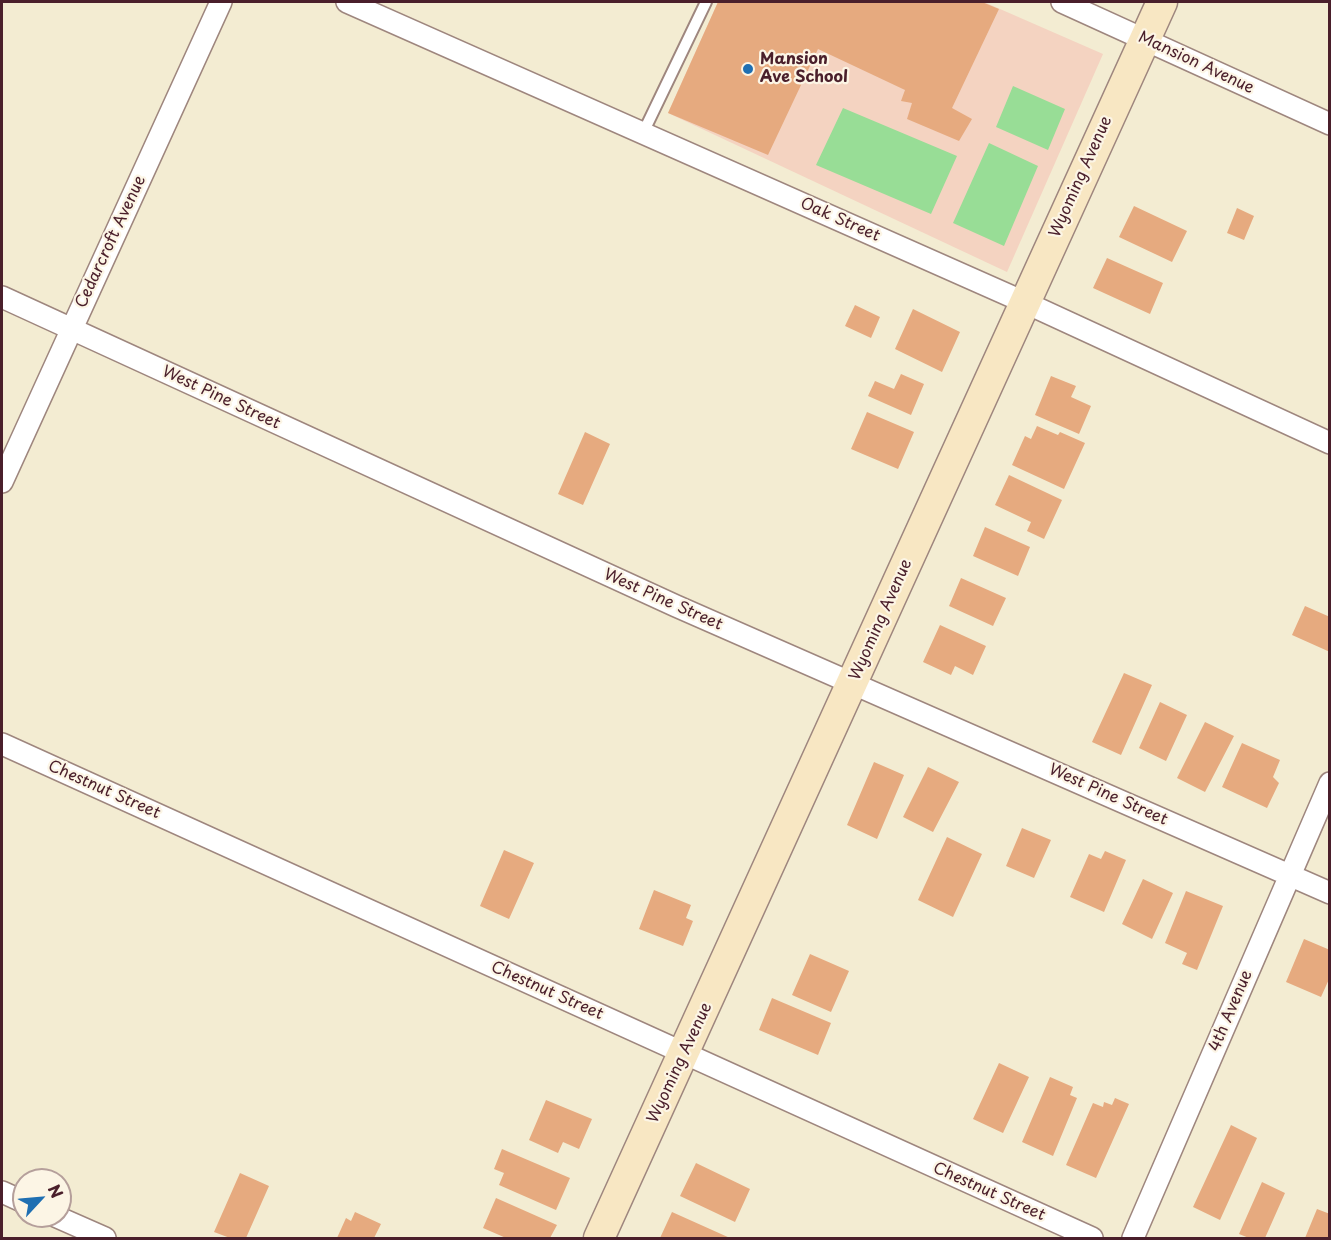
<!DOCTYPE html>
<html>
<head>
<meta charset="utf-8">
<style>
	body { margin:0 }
	#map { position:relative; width:1331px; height:1240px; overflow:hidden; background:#f3ecd2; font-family:"Playpen Sans",sans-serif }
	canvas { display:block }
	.frame { position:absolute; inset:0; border:3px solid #4a1f2b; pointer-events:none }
	.north { position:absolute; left:12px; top:1168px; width:60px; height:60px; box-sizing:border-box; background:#fcf5e5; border:2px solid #b59f9b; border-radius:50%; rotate:64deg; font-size:16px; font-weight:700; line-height:24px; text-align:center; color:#4a1f2b }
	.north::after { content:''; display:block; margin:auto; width:21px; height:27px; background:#1f6fb2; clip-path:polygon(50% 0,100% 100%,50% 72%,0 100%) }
</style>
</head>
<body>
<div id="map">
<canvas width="1331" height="1240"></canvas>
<div class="frame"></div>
<div class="north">N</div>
</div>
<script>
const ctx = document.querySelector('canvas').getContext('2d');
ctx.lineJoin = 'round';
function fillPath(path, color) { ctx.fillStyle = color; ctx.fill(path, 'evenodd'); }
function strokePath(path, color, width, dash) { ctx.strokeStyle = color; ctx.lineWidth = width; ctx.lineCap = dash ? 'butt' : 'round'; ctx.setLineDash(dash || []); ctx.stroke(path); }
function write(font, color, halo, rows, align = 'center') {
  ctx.font = font + ' "Playpen Sans",sans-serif'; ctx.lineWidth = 4.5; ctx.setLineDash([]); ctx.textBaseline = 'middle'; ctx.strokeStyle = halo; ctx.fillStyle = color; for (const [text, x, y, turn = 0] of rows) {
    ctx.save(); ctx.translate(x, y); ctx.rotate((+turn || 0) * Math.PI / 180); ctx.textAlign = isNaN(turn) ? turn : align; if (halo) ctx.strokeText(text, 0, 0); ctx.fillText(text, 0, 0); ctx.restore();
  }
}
const built = new Path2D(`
	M718 2H984L1103 54 1007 272 668 113Z`);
const green = new Path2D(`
	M1013 86 1065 109 1048 150 996 127Z
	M843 108 957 156 931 214 816 165Z
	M989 143 1038 166 1004 246 953 223Z`);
const building = new Path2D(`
	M718 2H982L999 9 952 108 972 119 959 141 907 119 912 103 901 101 905 90 818 49 768 155 668 113Z
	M1134 206 1187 231 1172 262 1119 237Z
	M1237 208 1254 216 1244 240 1227 233Z
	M1107 258 1163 283 1150 314 1093 288Z
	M855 305 880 317 871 338 845 326Z
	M913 309 960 332 942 372 895 349Z
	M901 374 924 384 911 415 868 396 875 381 894 389Z
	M1051 376 1076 386 1071 397 1091 406 1079 434 1035 415Z
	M867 412 914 432 898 469 851 449Z
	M1037 426 1058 435 1060 432 1085 443 1064 489 1012 465 1025 436 1031 439Z
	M585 432 610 444 583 505 558 494Z
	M1009 475 1062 500 1044 539 1027 531 1031 522 995 505Z
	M985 527 1030 547 1018 576 973 556Z
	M961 578 1006 598 993 626 949 606Z
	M1305 606 1330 617V652L1292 635Z
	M940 625 986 646 973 675 955 666 951 675 923 662Z
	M1124 673 1152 685 1121 755 1092 742Z
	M1160 702 1187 715 1166 761 1139 748Z
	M1205 722 1234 736 1205 792 1177 778Z
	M1242 743 1280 760 1273 777 1279 783 1267 808 1222 787Z
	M874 762 904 775 877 839 847 825Z
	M928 767 959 782 933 832 903 817Z
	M1022 828 1051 840 1034 878 1006 866Z
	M947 837 982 854 953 917 918 900Z
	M504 850 534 863 509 919 480 906Z
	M1105 851 1126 860 1104 912 1070 897 1089 854 1101 859Z
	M1143 879 1173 893 1152 939 1122 924Z
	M654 890 691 905 686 918 693 921 683 946 639 929Z
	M1186 891 1223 906 1197 970 1182 964 1187 953 1165 943Z
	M1304 939 1330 950V977L1321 997 1286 982Z
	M810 954 849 971 831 1012 792 995Z
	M772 998 831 1023 818 1055 759 1030Z
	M999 1063 1029 1077 1003 1133 973 1119Z
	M1050 1077 1073 1087 1070 1095 1077 1098 1053 1156 1022 1142Z
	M1115 1098 1129 1104 1096 1178 1066 1165 1093 1103 1103 1107 1104 1102 1112 1105Z
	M546 1100 592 1119 579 1149 563 1142 558 1153 529 1140Z
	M1231 1125 1257 1138 1220 1220 1193 1207Z
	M502 1149 570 1178 556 1210 499 1185 504 1173 494 1169Z
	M696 1163 750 1189 735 1222 680 1196Z
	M240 1173 269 1186 246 1238H230L214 1232Z
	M1262 1182 1285 1193 1265 1238H1249L1239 1234Z
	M496 1198 557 1225 550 1238H506L483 1228Z
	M1317 1209 1330 1214V1238H1305Z
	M355 1212 381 1224 374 1238H337L346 1218 351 1221Z
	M672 1212 730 1238H660Z`);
const lane = new Path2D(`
	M643 133 706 2`);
const street = new Path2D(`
	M347 2 1024 302 1330 443
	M1062 2 1330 124
	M2 297 676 606 1330 893
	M2 482 221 2
	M2 744 1092 1238
	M2 1192 24 1202
	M55 1216 105 1238
	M1133 1238 1330 783`);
const secondary = new Path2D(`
	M599 1238 1162 2`);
const markers = [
	[748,69,6,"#1f6fb2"]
];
const poiNames = [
	["Mansion",760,60],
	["Ave School",760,78]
];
const streetNames = [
	["Mansion Avenue",1196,63,25],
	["Wyoming Avenue",1081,177,-66],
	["Oak Street",840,220,24],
	["Cedarcroft Avenue",111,242,-65],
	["West Pine Street",221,398,25],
	["West Pine Street",663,600,24],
	["Wyoming Avenue",881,620,-66],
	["Chestnut Street",104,790,24],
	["West Pine Street",1108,795,24],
	["Chestnut Street",547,991,24],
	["4th Avenue",1231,1011,-67],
	["Wyoming Avenue",680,1063,-65],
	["Chestnut Street",989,1192,24]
];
fillPath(built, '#f4d3c1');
fillPath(green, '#98dd96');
fillPath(building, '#e6aa7f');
strokePath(lane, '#9e867e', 14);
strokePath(street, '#9e867e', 24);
strokePath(secondary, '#9e867e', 33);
strokePath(lane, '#fff', 10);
strokePath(street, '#fff', 21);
strokePath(secondary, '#f8e7c3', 30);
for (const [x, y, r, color] of markers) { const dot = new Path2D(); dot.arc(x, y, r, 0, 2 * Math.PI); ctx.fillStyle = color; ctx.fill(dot); strokePath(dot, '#fcf5e5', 2); }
write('bold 16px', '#4a1f2b', '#fcf5e5', poiNames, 'left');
write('16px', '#4a1f2b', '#fcf5e5', streetNames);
</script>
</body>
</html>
